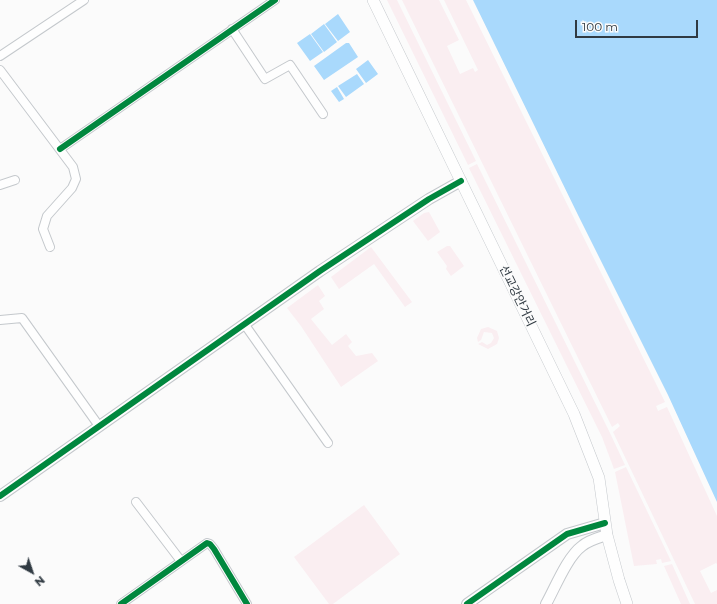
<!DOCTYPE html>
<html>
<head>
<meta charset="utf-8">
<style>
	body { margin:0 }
	#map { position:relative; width:717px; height:604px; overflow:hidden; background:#fbfbfb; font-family:Montserrat,sans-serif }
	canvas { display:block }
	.north { position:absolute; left:12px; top:552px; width:40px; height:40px; -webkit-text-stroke:3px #fbfbfb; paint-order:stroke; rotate:140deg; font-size:11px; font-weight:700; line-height:16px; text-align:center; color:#303a42 }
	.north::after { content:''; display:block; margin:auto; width:14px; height:18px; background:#303a42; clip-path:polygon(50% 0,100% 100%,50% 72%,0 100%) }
	.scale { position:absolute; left:575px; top:20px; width:123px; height:18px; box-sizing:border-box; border:2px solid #303a42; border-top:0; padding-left:5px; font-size:12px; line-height:14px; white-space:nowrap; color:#303a42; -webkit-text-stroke:3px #fbfbfb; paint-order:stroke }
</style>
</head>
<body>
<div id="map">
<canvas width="717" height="604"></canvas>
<div class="north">N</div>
<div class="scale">100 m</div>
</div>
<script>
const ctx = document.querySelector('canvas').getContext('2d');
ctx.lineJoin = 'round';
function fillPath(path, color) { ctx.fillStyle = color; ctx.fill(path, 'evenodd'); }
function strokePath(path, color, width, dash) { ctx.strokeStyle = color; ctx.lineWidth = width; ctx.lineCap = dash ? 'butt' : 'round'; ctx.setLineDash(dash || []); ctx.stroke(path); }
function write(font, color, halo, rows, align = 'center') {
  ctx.font = font + ' Montserrat,"Noto Sans KR",sans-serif'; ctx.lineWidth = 3; ctx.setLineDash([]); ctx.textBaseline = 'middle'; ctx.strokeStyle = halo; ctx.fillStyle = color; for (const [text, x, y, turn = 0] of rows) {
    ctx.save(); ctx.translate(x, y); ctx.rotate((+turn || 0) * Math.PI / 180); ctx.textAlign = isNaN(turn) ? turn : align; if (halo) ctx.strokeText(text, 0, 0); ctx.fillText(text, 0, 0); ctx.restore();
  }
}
const green = new Path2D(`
	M387 0H397L476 161 468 165Z
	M402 0H439L459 40 447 46 460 74 473 68 475 72 478 70 444 0H466L665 402 656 406 658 411 667 407 717 516V564L716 563 700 571 711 593 717 590V604H695L613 432 620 426 618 423 612 427Z
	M477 164 610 433 625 465 614 469 602 437 469 168Z
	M429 212 440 232 428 241 413 221 424 213Z
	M447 246H450L464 266 451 276 446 269 447 266 437 252Z
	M371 247 412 302 405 307 374 264 339 289 331 277Z
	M318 285 325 296 319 301 324 309 311 319 332 345 346 334 352 342 348 346 356 356 372 353 378 361 341 387 301 326 287 308Z
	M488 327 497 331 499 338 497 344 488 349 478 344 482 342 487 345 491 343 494 338 492 333 484 332 481 340 478 342 477 338 481 329Z
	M626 467 671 561 662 563 661 559 656 560 657 564 634 566 615 472Z
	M364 505 400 554 333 604H329L294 557Z
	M672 564 690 604H681L664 566Z`);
const water = new Path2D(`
	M473 0H717V502L668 395 578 215Z
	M338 14 350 32 338 41 325 24Z
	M324 24 337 42 324 52 311 34Z
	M310 34 323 52 310 61 297 43Z
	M346 43H349L358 57 324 80 314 66Z
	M368 60 378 74 366 83 356 69Z
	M357 74 364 84 346 97 338 86Z
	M337 87 344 99 339 102 331 91Z`);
const minor = new Path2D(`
	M232 29 265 79 290 65 323 114
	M0 56 84 0
	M0 70 73 167 76 179 72 188 47 216 43 229 50 247
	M60 149 275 0
	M0 185 15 180
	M0 320 22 318 99 426
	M245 325 328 443
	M136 502 181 561
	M121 604 207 543 210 544 214 549 247 604`);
const tertiary = new Path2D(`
	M0 496 320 271 429 199 461 181
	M467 604 567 534 605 523
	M546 604C555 588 567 557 582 546 589 540 598 538 607 535`);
const secondary = new Path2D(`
	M373 0 574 414 599 478 607 535 619 580 627 604`);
const cycleway = new Path2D(`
	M60 149 275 0
	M0 496 320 271 429 199 461 181
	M121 604 207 543 210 544 214 549 247 604
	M467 604 567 534 605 523`);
const streetNames = [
	["선교강안거리",517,296,64]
];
fillPath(green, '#faeef1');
fillPath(water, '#a9d9fc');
strokePath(minor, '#c4c8cc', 10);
strokePath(tertiary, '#c4c8cc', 12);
strokePath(secondary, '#c4c8cc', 12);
strokePath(minor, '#fefefe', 8);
strokePath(tertiary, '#fefefe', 10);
strokePath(secondary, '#fefefe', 11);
strokePath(cycleway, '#00873e', 6);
write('12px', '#303a42', '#fbfbfb', streetNames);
</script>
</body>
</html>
